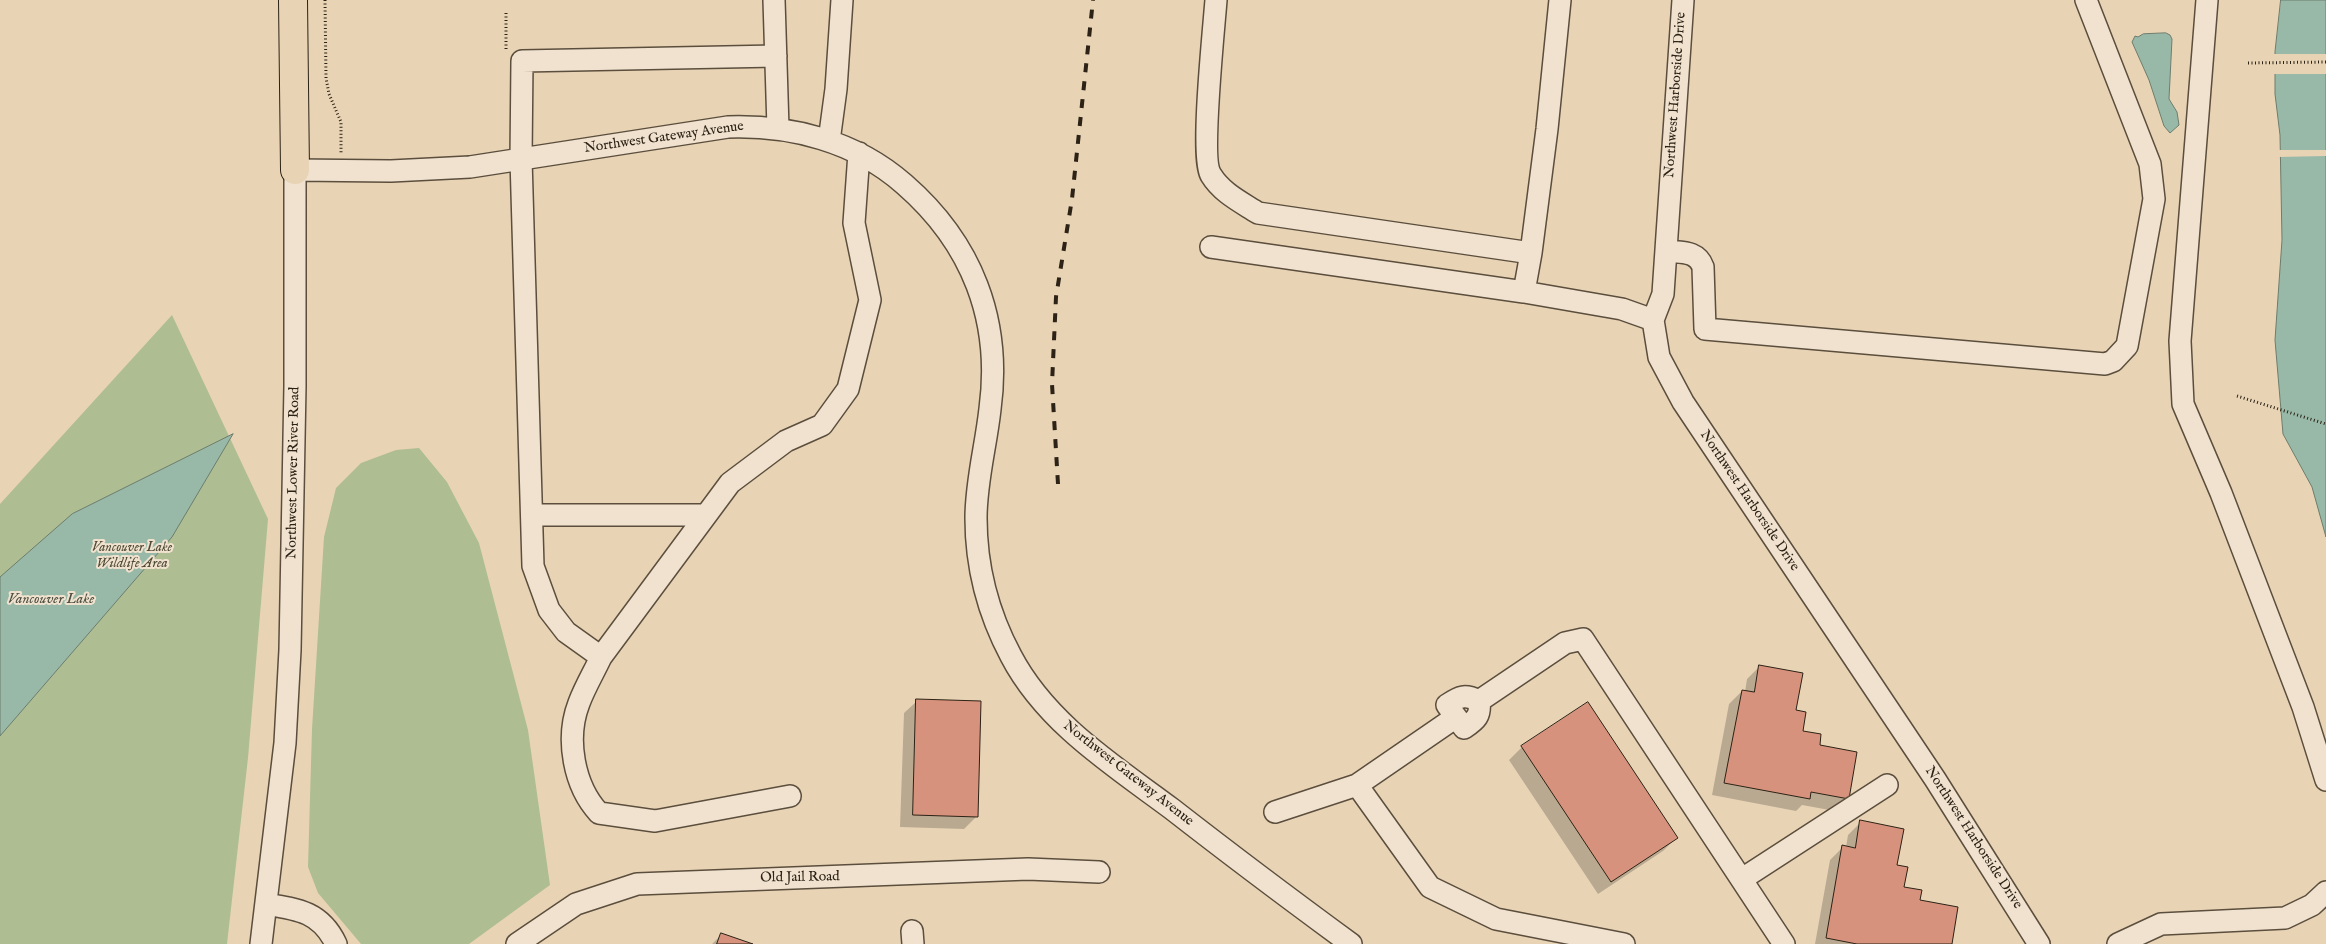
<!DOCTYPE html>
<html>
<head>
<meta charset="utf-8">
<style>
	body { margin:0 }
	canvas { display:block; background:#e8d3b5 }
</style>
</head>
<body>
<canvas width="2326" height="944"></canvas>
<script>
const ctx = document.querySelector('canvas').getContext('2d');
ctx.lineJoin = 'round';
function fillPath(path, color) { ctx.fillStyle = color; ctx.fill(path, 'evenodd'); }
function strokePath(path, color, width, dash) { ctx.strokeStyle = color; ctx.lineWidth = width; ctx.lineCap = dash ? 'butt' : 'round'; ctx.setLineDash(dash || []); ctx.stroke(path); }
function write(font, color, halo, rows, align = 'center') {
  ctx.font = font + ' "IM FELL English",serif'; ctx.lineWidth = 4; ctx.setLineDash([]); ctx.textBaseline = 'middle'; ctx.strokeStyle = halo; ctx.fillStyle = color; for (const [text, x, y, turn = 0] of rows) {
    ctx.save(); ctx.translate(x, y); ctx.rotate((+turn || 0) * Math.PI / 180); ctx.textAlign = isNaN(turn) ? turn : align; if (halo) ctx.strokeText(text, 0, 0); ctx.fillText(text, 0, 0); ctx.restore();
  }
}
const green = new Path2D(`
	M172 315 268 519 248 758 227 944H0V504Z
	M419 448 447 482 479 543 528 730 550 885 469 944H361L318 893 308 867 312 729 324 537 336 488 361 463 396 450Z`);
const water = new Path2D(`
	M2281 0H2326V537L2312 487 2283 434 2275 340 2282 240 2280 135 2275 94V52Z
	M2166 33 2170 35 2172 39 2169 99 2177 112 2179 125 2170 133 2164 126 2149 80 2132 42 2135 36 2138 37 2143 34Z
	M233 434 172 537 0 736V577L72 514Z`);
const pier = new Path2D(`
	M2272 54H2326V74H2272Z
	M2278 150H2326V156L2278 157Z`);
const shadow = new Path2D(`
	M1760 666 1795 711 1801 732 1818 746 1848 798 1835 811 1802 805 1796 811 1712 795 1729 704 1742 691 1745 692 1747 679Z
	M917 701 977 816 964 829 900 827 904 713Z
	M1522 747 1676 838 1663 851 1598 894 1509 760Z
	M1861 822 1896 866 1903 888 1919 901 1950 944H1815L1830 860 1843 847H1846L1848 835Z
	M721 935 749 944H712Z`);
const building = new Path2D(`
	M1759 665 1803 673 1796 710 1806 712 1803 731 1821 734 1820 745 1857 752 1849 799 1811 792 1810 799 1724 783 1742 690 1754 692Z
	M916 699 981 701 978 817 913 815Z
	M1588 702 1678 838 1611 882 1521 746Z
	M1860 820 1904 829 1897 865 1908 867 1904 887 1922 890 1920 900 1958 907 1952 944H1857L1826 938 1842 845 1855 848Z
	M721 933 753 944H717Z`);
const path = new Path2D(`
	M325 0 326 78 329 94 341 122V154
	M506 13V49
	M2248 63 2326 62
	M2237 396 2326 424`);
const minor = new Path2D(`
	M774 0 778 128
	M1216 0C1214 27 1200 159 1211 175 1222 193 1241 202 1258 213L1531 253 1524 292
	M1683 0 1663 294 1653 320 1659 357 1683 402 1935 779 2039 944
	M2207 0 2180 341 2183 404 2221 493 2303 707 2326 780
	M776 56 522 61 521 159 533 566 549 610 566 632 601 657 730 483 786 441 822 425 848 389 870 300 854 223 859 153
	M829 141 836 89 842 0
	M1211 247 1524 292 1622 309 1653 320
	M1666 251C1681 253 1697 250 1703 267L1705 329 2105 364 2113 361 2127 346 2154 199 2150 164 2086 0
	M1531 253 1547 129 1560 0
	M532 515H706
	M601 657C594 672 585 687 579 703 565 739 574 786 599 813L655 821 790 796
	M1456 717 1447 705C1460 696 1465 694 1479 701
	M1357 785 1430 887 1496 919 1624 944
	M1275 812 1357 785 1456 717 1464 728C1476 720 1481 716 1479 701L1565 643 1583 639 1784 944
	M1742 879 1887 785
	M266 904C298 909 321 912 336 944
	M912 931 913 944
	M261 944 285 743 290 650 295 386V170L391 171 470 167 728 127C791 125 855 141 904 184 972 243 1002 320 990 409 986 446 976 481 976 518 976 566 988 613 1011 656 1046 723 1113 765 1172 809 1231 855 1291 900 1351 944
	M517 944 576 904 637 884 1028 869 1099 872
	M2118 944 2161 924 2285 918 2312 905 2326 892`);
const major = new Path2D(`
	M293 0 295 170`);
const rail = new Path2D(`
	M1058 484 1052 384 1056 297 1072 199 1093 0`);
const streetNames = [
	["Northwest Harborside Drive",1676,95,-86],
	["Northwest Gateway Avenue",664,138,-8],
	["Northwest Lower River Road",294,473,-89],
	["Northwest Harborside Drive",1749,501,56],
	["Northwest Gateway Avenue",1128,774,38],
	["Northwest Harborside Drive",1973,838,57],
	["Old Jail Road",800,878,-1]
];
const parkNames = [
	["Vancouver Lake",132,548],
	["Wildlife Area",132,564]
];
const waterNames = [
	["Vancouver Lake",51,600]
];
fillPath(green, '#afbe92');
fillPath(water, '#98b9a8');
strokePath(water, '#6d7d6d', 1);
fillPath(pier, '#e8d3b5');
fillPath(shadow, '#0003');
fillPath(building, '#d6927c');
strokePath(building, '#2c2215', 1);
strokePath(minor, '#5b4e3d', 24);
strokePath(major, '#2c2215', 30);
strokePath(path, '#2c2215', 3, [1, 2.5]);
strokePath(minor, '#f0e2cf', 21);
strokePath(major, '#e8d3b5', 28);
strokePath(rail, '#2c2215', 4, [9, 9]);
write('14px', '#2c2215', '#f0e2cf', streetNames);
write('italic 14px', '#4d4934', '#f0e2cf', parkNames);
write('italic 15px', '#4c4f41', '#f0e2cf', waterNames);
</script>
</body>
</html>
